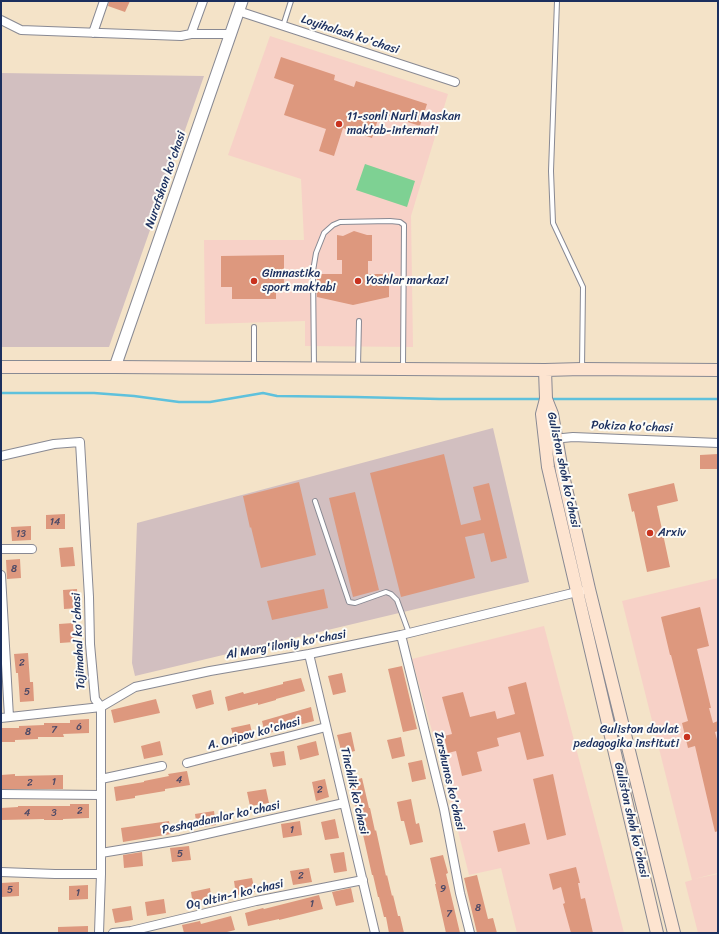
<!DOCTYPE html>
<html>
<head>
<meta charset="utf-8">
<style>
	body { margin:0 }
	#map { position:relative; width:719px; height:934px; overflow:hidden; background:#f4e3c8; font-family:Sriracha,sans-serif }
	canvas { display:block }
	.frame { position:absolute; inset:0; border:2px solid #1b2f5e; pointer-events:none }
</style>
</head>
<body>
<div id="map">
<canvas width="719" height="934"></canvas>
<div class="frame"></div>
</div>
<script>
const ctx = document.querySelector('canvas').getContext('2d');
ctx.lineJoin = 'round';
function fillPath(path, color) { ctx.fillStyle = color; ctx.fill(path, 'evenodd'); }
function strokePath(path, color, width, dash) { ctx.strokeStyle = color; ctx.lineWidth = width; ctx.lineCap = dash ? 'butt' : 'round'; ctx.setLineDash(dash || []); ctx.stroke(path); }
function write(font, color, halo, rows, align = 'center') {
  ctx.font = font + ' Sriracha,sans-serif'; ctx.lineWidth = 4; ctx.setLineDash([]); ctx.textBaseline = 'middle'; ctx.strokeStyle = halo; ctx.fillStyle = color; for (const [text, x, y, turn = 0] of rows) {
    ctx.save(); ctx.translate(x, y); ctx.rotate((+turn || 0) * Math.PI / 180); ctx.textAlign = isNaN(turn) ? turn : align; if (halo) ctx.strokeText(text, 0, 0); ctx.fillText(text, 0, 0); ctx.restore();
  }
}
const built = new Path2D(`
	M270 36 448 94 411 216 413 347 305 346V321L205 324 204 240H304L301 179 228 155Z
	M718 578V873L694 879 718 874V933H698L685 882 692 880 622 601Z
	M544 626 601 843 624 933H517L501 868 469 875 442 767 412 659Z`);
const industrial = new Path2D(`
	M1 73 204 76 109 347H1Z
	M493 428 529 582 135 676 132 663 137 523Z`);
const green = new Path2D(`
	M365 164 415 181 407 207 356 190Z`);
const stream = new Path2D(`
	M1 393H94L134 396 179 402H210L263 393 277 396 355 397 440 399H543
	M550 399H718`);
const building = new Path2D(`
	M109 1H130L125 12 108 6Z
	M281 57 335 75 334 80 354 87 356 81 427 104 420 126 380 113 372 138 343 128 334 156 319 151 326 129 284 115 294 85 274 78Z
	M354 231 367 235H372V261H368V274H389V297L353 305 317 297V274H342V260H337V235L343 236Z
	M284 255V288H276V299H232V287H221V256Z
	M444 454 461 525 481 520 473 487 489 483 507 558 491 562 484 533 465 537 475 578 401 597 370 473Z
	M718 454V469H700V455Z
	M299 482 316 555 261 568 251 527 250 528 243 496Z
	M674 483 678 501 657 506 670 567 647 572 634 511 632 512 628 494Z
	M355 492 379 590 353 597 329 498Z
	M65 514V529H46V515Z
	M31 526V540L12 541 11 527Z
	M73 547 75 566 61 567 59 548Z
	M20 559 21 578 7 579 6 560Z
	M77 589 78 608 64 609 63 590Z
	M324 589 328 608 272 620 267 601Z
	M700 607 709 646 697 649 711 708H709L713 723 718 721V731L715 732 718 743V831L715 832 695 746 688 748 682 723 688 721 671 655H670L661 617Z
	M73 623 74 642 60 643 59 624Z
	M28 653 30 682H33L34 701 20 702 18 673H16L14 654Z
	M402 666 417 729 403 732 388 669Z
	M342 673 346 692 333 695 328 676Z
	M301 678 305 691 276 699V700L258 705V703L228 711 225 697 243 692 244 694 283 684V682Z
	M526 682 544 756 527 760 520 732 497 738 499 746 477 752 482 771 462 776 456 751 448 753 444 736 452 734 442 697 463 692 470 717 495 711 497 719 515 714 508 687Z
	M211 690 214 704 196 709 192 695Z
	M156 699 160 713 114 723 111 710Z
	M311 707 314 721 265 734 262 721Z
	M89 719V733L63 734 64 737H38V739L15 740V742H1V728H19V726L44 725V723H70V720Z
	M250 724 253 737 235 742 231 728Z
	M351 732 355 751 342 754 337 735Z
	M401 737 405 756 392 759 387 740Z
	M160 741 163 755 144 759 141 746Z
	M316 741 319 755 300 760 297 746Z
	M284 751 286 765 273 767 270 753Z
	M422 760 426 779 412 782 408 763Z
	M187 771 190 785 165 789V791L135 796V798L116 801 114 787 144 782V781L169 776 168 774Z
	M15 774V776L63 775V789H1V775Z
	M553 774 566 835 547 840 533 779Z
	M362 778 369 808H370L375 831 376 830 386 876 387 875 392 896 393 895 398 916H400L404 933H389L386 917H384L379 897H378L373 875H372L362 830H361L349 782Z
	M325 779 329 797 316 801 312 782Z
	M266 789 269 803 250 806 247 792Z
	M411 799 416 824 419 823 423 842 410 845 404 821H401L397 802Z
	M70 804H89V818L63 819V820H44V819L1 820V808L18 807V806H70Z
	M214 811 216 825 197 828 195 814Z
	M335 819 339 838 325 840 321 822Z
	M169 821 171 834 123 842 121 828Z
	M300 821 302 835 283 838 281 824Z
	M525 823 530 844 498 852 493 831Z
	M189 846 191 860 172 862 170 848Z
	M142 852 143 866 124 868 123 855Z
	M344 852 347 871 334 873 330 854Z
	M443 855 448 873 446 874 460 933H446L435 884H436L430 858Z
	M576 867 580 883H578L581 899 585 898 593 933H571L563 904 565 903 561 887 553 890 549 874Z
	M309 868 312 882 293 885 290 871Z
	M477 875 488 919 493 918 497 933H477L464 878Z
	M252 878 255 892 236 895 234 881Z
	M19 882V896L1 897V883Z
	M88 885V899L69 900V886Z
	M210 888 212 902 193 905 191 892Z
	M351 888 354 902 336 906 332 892Z
	M319 895 323 909 279 920V919L248 926 245 913 263 908 264 909Z
	M164 899 166 913 147 916 145 902Z
	M131 906 133 920 115 923 112 909Z
	M231 916 235 930 223 933H184L182 925 200 921 201 924Z
	M88 926V933H58V927Z`);
const service = new Path2D(`
	M557 1 551 171 553 223 583 287 582 368
	M283 26 291 1
	M358 366 359 321
	M254 367V327
	M314 368 313 271 316 253 324 233 333 225 340 222 390 221 400 222 404 225 403 367
	M315 501 349 602 355 603 386 592 391 594 397 600 409 633`);
const minor = new Path2D(`
	M238 11 455 82
	M1 20 21 30 181 36 191 34H231
	M93 33 104 1
	M191 34 203 1
	M553 439 573 437 718 443
	M1 456 54 444 80 442 89 597 90 644 95 699 101 707V874L99 933
	M1 549H32
	M1 575 9 717
	M401 635 444 809 460 893 470 933
	M309 654 375 933
	M1 718 101 707 135 687 210 671 309 654 401 635 581 591
	M187 763 326 727
	M101 779 162 766
	M1 794 101 795
	M101 853 180 840 344 803
	M1 872 55 874H101
	M113 933 131 931 256 901 363 880`);
const tertiary = new Path2D(`
	M115 367 242 1`);
const secondary = new Path2D(`
	M1 367H115L545 370 582 369 718 370
	M545 370 546 399 542 414 548 467 657 933
	M546 399 552 414 562 471 589 589 674 933`);
const markers = [
	[339,124,4,"#c8321e"],
	[254,281,4,"#c8321e"],
	[358,281,4,"#c8321e"],
	[650,533,4,"#c8321e"],
	[687,737,4,"#c8321e"]
];
const numberNames = [
	["14",55,522],
	["13",21,534],
	["8",14,569],
	["2",22,663],
	["5",27,692],
	["6",79,727],
	["7",54,730],
	["8",28,732],
	["4",179,780],
	["1",54,782],
	["2",30,783],
	["2",320,790],
	["2",80,811],
	["4",27,813],
	["3",54,813],
	["1",292,830],
	["5",180,854],
	["2",301,876],
	["9",443,889],
	["5",10,890],
	["1",78,893],
	["1",312,904],
	["8",478,908],
	["7",449,914]
];
const streetNames = [
	["Loyihalash ko'chasi",350,35,18],
	["Nurafshon ko'chasi",166,180,-71],
	["Pokiza ko'chasi",632,427,2],
	["Guliston shoh ko'chasi",563,470,78],
	["Tojimahal ko'chasi",79,641,-93],
	["Al Marg'iloniy ko'chasi",286,645,-10],
	["A. Oripov ko'chasi",254,734,-15],
	["Zarshunos ko'chasi",449,781,77],
	["Tinchlik ko'chasi",354,791,77],
	["Peshqadamlar ko'chasi",221,818,-12],
	["Guliston shoh ko'chasi",631,820,77],
	["Oq oltin-1 ko'chasi",235,895,-13]
];
const poiNames = [
	["11-sonli Nurli Maskan",347,117],
	["maktab-internati",347,131],
	["Gimnastika",262,274],
	["sport maktabi",262,288],
	["Yoshlar markazi",366,281],
	["Arxiv",658,533],
	["Guliston davlat",679,730,"right"],
	["pedagogika instituti",679,744,"right"]
];
fillPath(built, '#f7d1c7');
fillPath(industrial, '#d2bfc0');
fillPath(green, '#7ed193');
strokePath(stream, '#5ec1dc', 2.5);
fillPath(building, '#dd987e');
strokePath(service, '#888993', 6);
strokePath(minor, '#888993', 10);
strokePath(tertiary, '#888993', 13);
strokePath(secondary, '#888993', 14);
strokePath(service, '#fff', 4);
strokePath(minor, '#fff', 8);
strokePath(tertiary, '#fff', 11);
strokePath(secondary, '#fde4d0', 12);
for (const [x, y, r, color] of markers) { const dot = new Path2D(); dot.arc(x, y, r, 0, 2 * Math.PI); ctx.fillStyle = color; ctx.fill(dot); strokePath(dot, '#fdfcf7', 1.5); }
write('10px', '#4c4966', null, numberNames);
write('12px', '#1b2f5e', '#fdfcf7', streetNames);
write('12px', '#1b2f5e', '#fdfcf7', poiNames, 'left');
</script>
</body>
</html>
